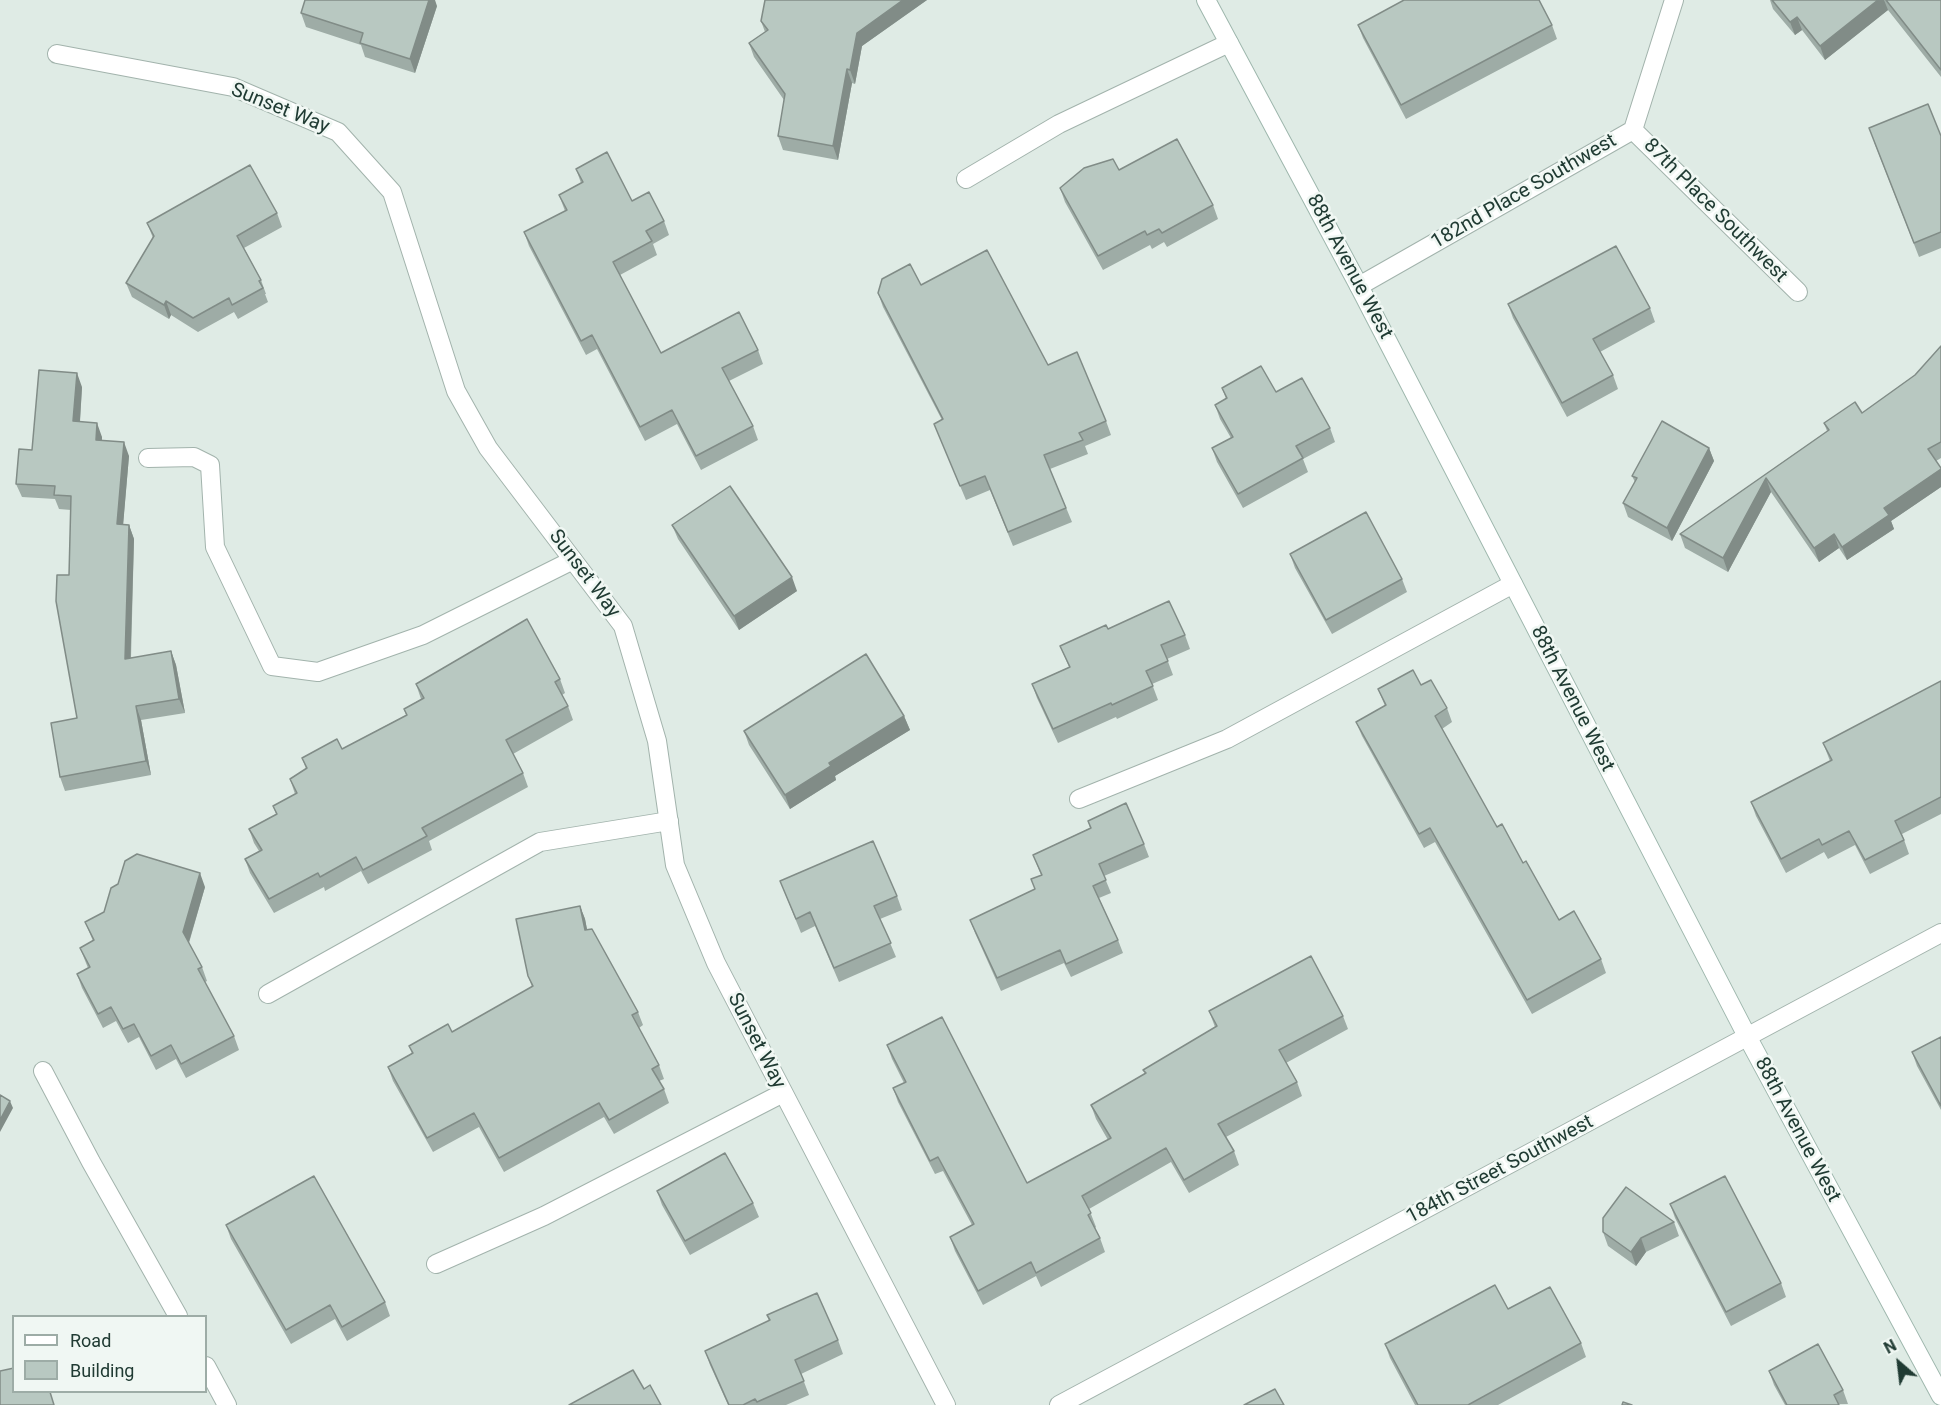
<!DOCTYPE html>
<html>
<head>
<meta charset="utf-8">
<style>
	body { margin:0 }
	#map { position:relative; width:1941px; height:1405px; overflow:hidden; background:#dfebe5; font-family:Roboto,sans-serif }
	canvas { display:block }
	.legend { position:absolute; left:12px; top:1315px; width:195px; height:78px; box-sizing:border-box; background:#f0f7f3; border:2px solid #9daca6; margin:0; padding:8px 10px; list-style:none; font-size:18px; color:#203b33 }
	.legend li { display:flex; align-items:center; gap:12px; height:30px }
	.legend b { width:30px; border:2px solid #9daca6 }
	.north { position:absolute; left:1869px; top:1333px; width:60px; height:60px; -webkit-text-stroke:4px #f0f7f3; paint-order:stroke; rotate:332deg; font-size:16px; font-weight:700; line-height:24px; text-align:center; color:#203b33 }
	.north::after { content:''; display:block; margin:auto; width:21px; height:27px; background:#203b33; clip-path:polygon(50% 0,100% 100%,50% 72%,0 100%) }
</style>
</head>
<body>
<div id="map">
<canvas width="1941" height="1405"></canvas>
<ul class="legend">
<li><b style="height:8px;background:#fff"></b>Road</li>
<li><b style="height:16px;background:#b8c8c1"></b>Building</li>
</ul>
<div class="north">N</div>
</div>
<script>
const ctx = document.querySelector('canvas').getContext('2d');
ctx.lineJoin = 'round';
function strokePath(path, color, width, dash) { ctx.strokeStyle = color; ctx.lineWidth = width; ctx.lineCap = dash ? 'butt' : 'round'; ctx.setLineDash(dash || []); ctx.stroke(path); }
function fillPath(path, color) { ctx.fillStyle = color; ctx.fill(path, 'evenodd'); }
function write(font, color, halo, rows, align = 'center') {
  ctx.font = font + ' Roboto,sans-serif'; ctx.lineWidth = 5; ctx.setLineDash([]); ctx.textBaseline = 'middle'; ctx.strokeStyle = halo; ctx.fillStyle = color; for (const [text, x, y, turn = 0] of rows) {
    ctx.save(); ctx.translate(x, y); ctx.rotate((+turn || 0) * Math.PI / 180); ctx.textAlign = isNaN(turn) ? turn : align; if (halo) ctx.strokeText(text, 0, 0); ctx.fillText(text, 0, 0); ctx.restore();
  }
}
const lane = new Path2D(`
	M966 179 1059 124 1229 43
	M148 458 194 457 210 465 215 547 272 666 318 672 423 635 573 560
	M1079 799 1227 739 1513 584
	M268 994 540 842 669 821
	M43 1071 91 1162 178 1316
	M436 1264 544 1216 783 1093
	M206 1366 227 1405`);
const street = new Path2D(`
	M57 54 233 87 338 132 392 192 456 391 488 448 623 626 657 741 675 865 716 963 946 1405
	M1633 130 1798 292
	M1359 286 1633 130 1674 0
	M1059 1405 1941 933`);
const secondary = new Path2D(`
	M1206 0 1359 286 1748 1038 1941 1396`);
const wall = new Path2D(`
	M765 0H927L862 46 855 84 852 83 838 160 783 150 778 136 784 100 754 57 749 43 765 32 761 21Z
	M1770 0H1941V77L1888 10 1825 60 1802 30 1795 35 1773 9Z
	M437 6 415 73 365 57 361 45 306 27 301 13Z
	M1358 25H1552L1557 39 1406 119 1363 38Z
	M1941 136V248L1919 257 1874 142Z
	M576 169 632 201 664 221 669 235 653 244 657 255 620 275 661 353 758 350 763 364 729 381 753 426 758 440 701 470 677 424 645 441 597 349 586 355 529 246 524 232 565 211 559 195 581 183Z
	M1119 170 1213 205 1218 219 1167 247 1164 242 1152 249 1150 245 1103 270 1065 202 1060 188Z
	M277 213 282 227 244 248 261 280 266 294H265L268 302 238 319 234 312 198 332 171 315 169 319 132 297 126 283 153 238 147 223Z
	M921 285 1048 365 1106 421 1111 435 1085 446 1088 454 1050 469 1072 522 1013 546 990 490 966 500 934 424 942 420 883 307 878 293Z
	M1508 304 1650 308 1655 322 1600 352 1613 375 1618 389 1567 417 1513 318Z
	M1941 346V458L1936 461 1941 468V487L1891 521 1894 529 1847 560 1839 548 1819 562 1771 492 1728 572 1685 548 1680 534 1827 431 1824 423 1862 413 1915 375Z
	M82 387 80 422 102 437V440L129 456 123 524 129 525 134 539 131 658 171 651 176 665 185 713 141 720 151 775 65 791 60 777 77 718 69 575 71 510 59 509 55 499 22 497 16 484Z
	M1222 388 1276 392 1330 428 1335 442 1303 459 1308 472 1243 508 1217 462 1212 448 1231 438 1220 419 1215 405 1226 399Z
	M1709 448 1714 461 1672 541 1628 517 1623 503 1635 482 1632 476Z
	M672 525 797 591 739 630 678 539Z
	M1290 554 1402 579 1407 592 1332 634 1295 568Z
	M1108 629 1185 635 1190 649 1167 659 1173 675 1152 684 1158 700 1117 719 1116 717 1058 743 1037 698 1032 684 1069 667 1060 646Z
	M560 679 565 693 562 695 568 706 573 720 513 754 523 773 528 787 429 841 432 850 368 884 361 871 325 891 324 887 274 913 250 873 245 859 259 851 254 843 249 829 276 814 273 806 295 794 290 779 306 769 302 758 342 749 406 715 404 709 421 699 416 684Z
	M1941 681V814L1902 834 1909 854 1870 874 1855 845 1828 859 1824 852 1786 873 1756 816 1751 802 1830 761 1823 743Z
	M1421 685 1447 708 1452 722 1442 729 1497 827 1523 863 1559 920 1601 959 1606 973 1532 1014 1435 842 1424 848 1362 736 1356 722 1385 706 1378 689Z
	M904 716 910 730 835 776 836 780 790 809 749 745 744 731Z
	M1088 821 1144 844 1149 857 1104 876 1111 893 1099 898 1118 940 1123 953 1071 977 1064 963 1001 991 975 933 970 920 1035 889 1041 875 1033 855 1090 828Z
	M780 881 897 896 902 910 880 919 896 957 839 982 815 926 801 933Z
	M205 887 189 943 202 967 207 981 205 982 234 1036 239 1050 186 1078 176 1059 156 1070 139 1037 128 1043 116 1021 103 1028 82 988 77 974 88 968 80 948 93 941 85 922Z
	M580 906 585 919 587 930 638 1012 643 1025 639 1028 659 1065 664 1079 659 1081 664 1089 669 1103 614 1134 604 1117 504 1172 479 1127 433 1152 393 1081 388 1067 412 1054 409 1046 452 1032 532 987 528 976Z
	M1209 1011 1343 1016 1348 1029 1286 1063 1297 1082 1302 1096 1226 1137 1234 1151 1239 1165 1189 1193 1171 1162 1089 1209 1096 1227 1095 1228 1100 1238 1105 1252 1041 1287 1036 1276 983 1305 955 1251 950 1237 972 1225 943 1171 935 1174 898 1102 893 1088 904 1083 892 1059 887 1045 1027 1183 1108 1140 1096 1119 1091 1105 1145 1074 1143 1070 1215 1027Z
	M1941 1037V1110L1917 1066 1912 1052Z
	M657 1191 753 1203 759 1217 690 1255 662 1205Z
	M1670 1204 1781 1283 1786 1297 1731 1326 1675 1218Z
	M1674 1222 1679 1236 1646 1252 1636 1266 1608 1246 1603 1232Z
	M226 1225 385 1302 390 1316 347 1341 335 1319 291 1344 231 1239Z
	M1508 1309 1581 1343 1586 1357 1498 1405H1415L1390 1358 1385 1344Z
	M767 1315 838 1340 843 1354 801 1374 809 1395 786 1405H728L710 1365 705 1351 769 1321Z
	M1769 1371 1843 1390 1848 1404 1785 1405 1774 1385Z`);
const shadedWall = new Path2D(`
	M429 0H435L437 6 415 73 410 59Z
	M903 0H927L862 46 855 84 850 70 857 33Z
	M1878 0H1884L1888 10 1825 60 1820 46Z
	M1797 17 1802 30 1795 35 1790 22Z
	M847 69 852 83 838 160 833 146Z
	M166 301 171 315 169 319 164 305Z
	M77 373 82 387 79 435 73 421Z
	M97 423 102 437 101 454 96 440Z
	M124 442 129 456 122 538 117 524Z
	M1709 448 1714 461 1672 541 1667 528Z
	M1941 469V487L1891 521 1894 529 1847 560 1842 547 1884 508Z
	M1766 478 1771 492 1728 572 1723 558Z
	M129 525 134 539 130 673 125 659Z
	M1834 534 1839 548 1819 562 1814 548Z
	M792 577 797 591 739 630 734 616Z
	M171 651 176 665 185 713 179 699Z
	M136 706 141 720 151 775 146 761Z
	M904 716 910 730 835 776 836 780 790 809 785 795 829 763Z
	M200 873 205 887 188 945 183 932Z
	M580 906 585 919 590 944 585 930Z
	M10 1101 13 1108 0 1132V1120Z
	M1641 1238 1646 1252 1636 1266 1631 1252Z`);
const building = new Path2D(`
	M305 0H429L410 59 360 43 363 33 301 13Z
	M765 0H903L857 33 850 70 847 69 833 146 778 136 785 94 749 43 768 30 761 21Z
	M1404 0H1539L1552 25 1401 105 1358 25Z
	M1772 0H1878L1820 46 1797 17 1790 22Z
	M1886 0H1941V70Z
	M1928 104 1941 136V232L1914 243 1869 128Z
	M1177 139 1213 205 1162 233 1159 229 1147 235 1145 231 1098 256 1060 188 1084 168 1113 159 1119 170Z
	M607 152 632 201 649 192 664 221 646 231 652 241 613 262 661 353 739 312 758 350 722 368 753 426 696 456 672 410 640 427 592 335 581 341 524 232 567 210 559 195 583 182 576 169Z
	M250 165 277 213 237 236 261 280 259 281 263 288 232 305 229 298 193 318 166 301 164 305 126 283 154 236 147 223Z
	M1616 246 1650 308 1593 339 1613 375 1562 403 1508 304Z
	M987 250 1048 365 1077 352 1106 421 1079 433 1083 440 1044 455 1066 508 1008 532 985 476 960 486 934 424 943 419 878 293 882 279 910 264 921 285Z
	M1941 346V442L1928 449 1941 468V469L1884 508 1889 515 1842 547 1834 534 1814 548 1766 478 1723 558 1680 534 1829 430 1824 423 1855 402 1862 413 1915 375Z
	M1261 366 1276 392 1302 378 1330 428 1296 446 1303 458 1238 494 1212 448 1233 437 1215 405 1227 398 1222 388Z
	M39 370 77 373 73 421 97 423 96 440 124 442 117 524 129 525 125 659 171 651 179 699 136 706 146 761 60 777 51 723 77 718 56 601 57 575H69L71 496 54 495 55 486 16 484 19 449 32 450Z
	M1662 421 1709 448 1667 528 1623 503 1637 478 1632 476Z
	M730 486 792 577 734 616 672 525Z
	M1366 512 1402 579 1326 620 1290 554Z
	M1169 601 1185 635 1161 645 1168 661 1146 671 1153 686 1112 705 1111 703 1053 729 1032 684 1070 667 1060 646 1106 625 1108 629Z
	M527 619 560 679 555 682 568 706 506 740 523 773 422 828 427 836 363 870 356 857 320 877 318 873 269 899 245 859 262 850 249 829 277 814 273 806 297 793 290 779 307 768 302 758 337 739 342 749 407 715 404 709 424 698 416 684Z
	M866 654 904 716 829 763 831 766 785 795 744 731Z
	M1413 670 1421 685 1431 680 1447 708 1435 716 1497 827 1502 824 1523 863 1526 861 1559 920 1574 911 1601 959 1527 1000 1430 828 1419 834 1356 722 1386 705 1378 689Z
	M1941 681V797L1895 821 1904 840 1865 860 1849 831 1822 845 1819 839 1781 859 1751 802 1832 760 1823 743Z
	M1126 803 1144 844 1099 864 1106 880 1093 886 1118 940 1066 964 1060 950 997 978 970 920 1035 889 1031 879 1042 875 1033 855 1091 828 1088 821Z
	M873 841 897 896 874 906 891 943 834 968 810 912 796 919 780 881Z
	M137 854 200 873 183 932 202 967 198 969 234 1036 181 1064 171 1045 151 1056 134 1024 123 1029 111 1007 98 1014 77 974 90 967 80 948 94 940 85 922 104 912 111 888 118 884 125 861Z
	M580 906 585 930 592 929 638 1012 632 1015 659 1065 652 1069 664 1089 609 1120 599 1103 499 1158 474 1113 427 1138 388 1067 413 1053 409 1046 448 1024 452 1032 533 986 528 976 516 919Z
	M1311 956 1343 1016 1279 1050 1297 1082 1218 1124 1234 1151 1184 1180 1166 1148 1082 1196 1091 1213 1088 1215 1100 1238 1036 1273 1031 1262 978 1291 950 1237 974 1224 938 1157 930 1161 893 1088 906 1082 887 1045 942 1017 1027 1183 1111 1138 1091 1105 1146 1073 1143 1070 1217 1026 1209 1011Z
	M1941 1037V1106L1912 1052Z
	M0 1095 10 1101 0 1120Z
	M725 1153 753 1203 685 1241 657 1191Z
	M314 1176 385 1302 342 1327 330 1305 286 1330 226 1225Z
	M1725 1176 1781 1283 1726 1312 1670 1204Z
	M1626 1187 1674 1222 1641 1238 1631 1252 1603 1232V1218Z
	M1495 1285 1508 1309 1550 1287 1581 1343 1468 1405H1418L1385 1344Z
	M817 1293 838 1340 795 1360 804 1381 757 1402 755 1399 743 1405H729L705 1351 770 1320 767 1315Z
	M1818 1344 1843 1390 1834 1395 1839 1405H1787L1769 1371Z
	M14 1368V1392H50L54 1405H0V1371Z
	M633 1370 644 1389 650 1385 661 1405H569Z
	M1275 1389 1284 1405H1244Z
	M1623 1402 1632 1405H1622Z`);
const streetNames = [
	["Sunset Way",280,109,22],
	["182nd Place Southwest",1524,192,-30],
	["87th Place Southwest",1715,211,45],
	["88th Avenue West",1349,267,62],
	["Sunset Way",584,574,53],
	["88th Avenue West",1572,699,63],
	["Sunset Way",756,1041,63],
	["88th Avenue West",1797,1130,62],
	["184th Street Southwest",1500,1170,-28]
];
strokePath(lane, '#a2b3ac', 20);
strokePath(street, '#a2b3ac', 20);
strokePath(secondary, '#9eb7ad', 20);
strokePath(lane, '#fff', 18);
strokePath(street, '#fff', 18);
strokePath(secondary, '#fff', 18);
fillPath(wall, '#9eaca6');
fillPath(shadedWall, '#818c87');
fillPath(building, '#b8c8c1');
strokePath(building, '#818c87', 1.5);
write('20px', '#203b33', '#f0f7f3', streetNames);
</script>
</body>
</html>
